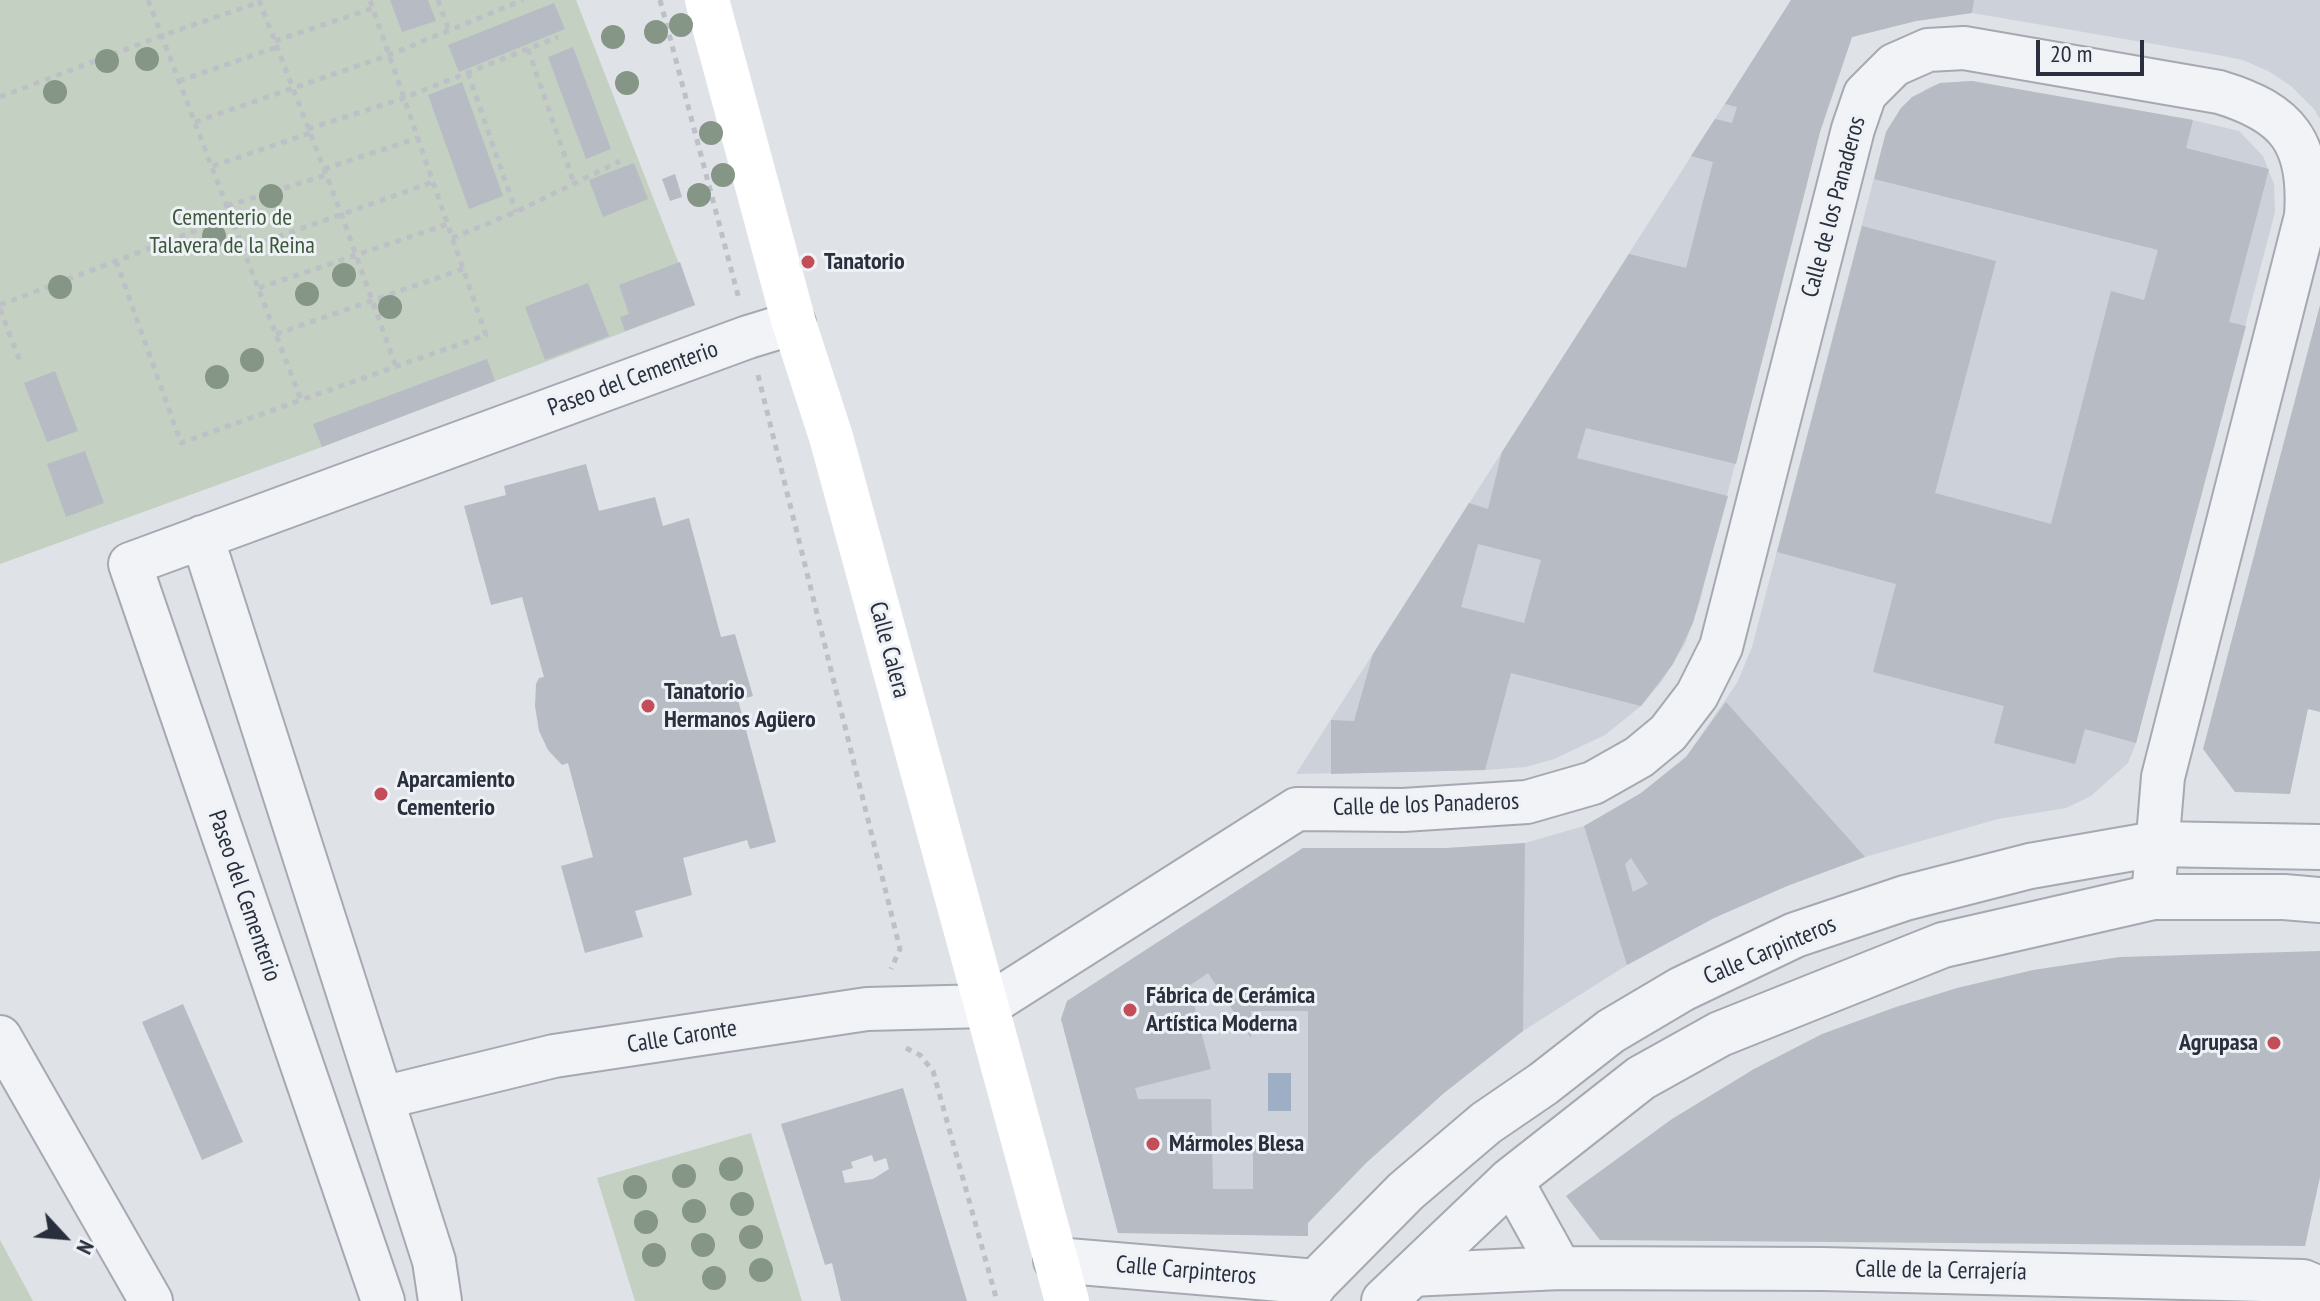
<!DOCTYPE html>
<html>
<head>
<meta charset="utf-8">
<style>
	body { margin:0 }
	#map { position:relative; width:2320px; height:1301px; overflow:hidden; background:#dfe2e7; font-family:"PT Sans Narrow",sans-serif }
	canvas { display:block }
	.north { position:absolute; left:24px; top:1197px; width:80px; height:80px; -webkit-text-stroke:6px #eef1f5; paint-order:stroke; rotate:116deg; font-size:22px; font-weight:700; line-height:32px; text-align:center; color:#292f3d }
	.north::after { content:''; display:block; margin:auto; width:28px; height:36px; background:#292f3d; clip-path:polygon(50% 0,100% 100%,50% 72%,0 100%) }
	.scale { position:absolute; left:2036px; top:40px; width:108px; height:36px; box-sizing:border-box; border:4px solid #292f3d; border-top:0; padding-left:10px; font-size:24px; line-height:28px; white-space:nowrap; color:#292f3d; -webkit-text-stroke:6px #eef1f5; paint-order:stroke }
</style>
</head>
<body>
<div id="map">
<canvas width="2320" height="1301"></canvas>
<div class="north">N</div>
<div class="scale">20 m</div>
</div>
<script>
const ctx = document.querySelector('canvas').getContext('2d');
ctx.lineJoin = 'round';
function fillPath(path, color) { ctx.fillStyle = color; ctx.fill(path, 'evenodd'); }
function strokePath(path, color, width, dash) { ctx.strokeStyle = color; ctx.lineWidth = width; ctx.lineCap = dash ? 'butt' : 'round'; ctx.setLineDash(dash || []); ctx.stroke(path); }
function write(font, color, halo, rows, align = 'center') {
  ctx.font = font + ' "PT Sans Narrow",sans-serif'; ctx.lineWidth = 6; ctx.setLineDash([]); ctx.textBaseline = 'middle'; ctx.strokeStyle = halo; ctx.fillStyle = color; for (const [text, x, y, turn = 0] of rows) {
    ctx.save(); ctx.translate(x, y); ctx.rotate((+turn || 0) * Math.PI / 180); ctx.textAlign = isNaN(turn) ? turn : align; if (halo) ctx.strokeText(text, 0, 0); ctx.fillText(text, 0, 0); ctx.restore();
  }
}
const built = new Path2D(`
	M1791 0H2320V119L2314 109 2291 86 2270 72 2243 60 2218 55 1972 13 1916 21 1852 37 1820 132 1700 601 1685 644 1662 681 1641 706 1605 735 1554 759 1526 767 1485 770 1296 774Z
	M1972 81 2193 120 2239 131 2263 156 2274 184 2275 212 2136 743 2128 763 2091 796 2066 808 1998 819 1865 857 1787 886 1714 918 1627 965 1523 1031 1444 1093 1366 1163 1308 1223V1236L1118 1233 1061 1019 1067 1001 1303 848H1447L1525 843 1584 826 1606 815 1641 793 1686 757 1737 683 1752 647 1886 132 1901 108 1926 89 1940 83Z`);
const green = new Path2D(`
	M0 0H576L695 305 322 447 0 564Z
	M751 1133 802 1301H635L597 1178Z
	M0 1240 33 1301H0Z`);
const water = new Path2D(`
	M1268 1073H1291V1111H1268Z`);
const building = new Path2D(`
	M390 0H428L436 21 402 32Z
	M1791 0H1974L1972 13 1916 21 1852 37 1820 132 1736 464 1586 428 1577 458 1728 496 1693 623 1673 664 1641 706 1511 673 1485 770 1331 774V720L1354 721 1373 654 1469 503 1488 509 1502 452 1629 254 1686 268 1713 162 1691 156 1715 119 1732 123 1737 107 1725 104ZM1478 544 1541 560 1524 623 1461 607Z
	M554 3 565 29 459 72 448 45Z
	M573 47 611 149 586 159 548 57Z
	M1972 81 2193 120 2186 148 2269 169 2229 322 2246 326 2136 743 2085 729 2075 764 1994 743 2004 706 1873 672 1896 584 1777 552 1862 226 1996 261 1935 493 2051 524 2111 291 2144 300 2158 250 1874 179 1886 132 1901 108 1912 97 1940 83Z
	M462 82 503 196 469 209 428 95Z
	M634 163 648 199 603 217 589 180Z
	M675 174 682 197 670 201 662 179Z
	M680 262 695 305 625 331 620 317 629 314 619 285Z
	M588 283 609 336 545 360 525 307Z
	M2320 305V712L2308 709 2290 794 2235 792 2203 749Z
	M487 359 495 381 322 447 313 424Z
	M55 371 78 431 47 442 24 383Z
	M85 451 104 503 66 517 47 464Z
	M586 464 599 511 655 497 663 526 689 518 721 637 735 634 753 696 738 700 776 842 750 849 747 840 683 858 692 895 635 911 643 937 585 953 561 866 593 857 568 763 562 765 548 750 539 731 535 706 536 684 539 678 544 677 522 597 491 605 464 506 506 495 504 486Z
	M1726 702 1865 857 1787 886 1714 918 1627 965 1584 826 1641 793 1686 757ZM1631 858 1648 884 1633 892 1625 864Z
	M1525 843 1523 1031 1444 1093 1366 1163 1308 1223V1236L1118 1233 1061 1019 1067 1001 1303 848H1447ZM1208 973 1251 1038V1011H1308V1149L1253 1148V1189H1213L1211 1099H1138L1135 1088 1211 1069 1189 986Z
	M2320 951V1177L2305 1246 1600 1240 1566 1196 1672 1119 1754 1069 1822 1034 1896 1007 1957 988 2033 970 2120 957Z
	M183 1004 243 1142 202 1160 142 1022Z
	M903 1088 947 1235 967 1301H841L832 1263 825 1265 781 1124ZM872 1155 874 1162 886 1158 889 1169 873 1179 845 1183 842 1171 853 1168 851 1162Z`);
const path = new Path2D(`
	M148 0 301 400 486 335 370 0
	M259 0 341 213 396 367
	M438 0 449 31
	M660 0 739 299
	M275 41 373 8
	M528 49 574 183
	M468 73 516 212
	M179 81 277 47
	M0 97 161 36 260 2
	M195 122 389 55 523 0
	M308 129 404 98 558 37
	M213 166 310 133
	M324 169 418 138
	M227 206 326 175
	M452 238 516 212 620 161
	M244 249 433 182
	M116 261 181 443 301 400
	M259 288 448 224
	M0 305 232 217
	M0 309 21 364
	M276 334 463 269
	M758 375 900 949 891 969
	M906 1048 920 1055 933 1071 997 1301`);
const minor = new Path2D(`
	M202 537 434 1261 440 1301
	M0 1037 151 1301
	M382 1098 554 1056 867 1009 987 1006 1297 809 1403 810 1527 802 1593 783 1639 757 1668 733 1697 695 1721 647 1853 129 1865 94 1894 65 1928 50 1964 48 2219 92C2289 113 2311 143 2306 216L2163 777 2153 897
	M1511 1180 1560 1268
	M1410 1275 1560 1268 1823 1269 2303 1281 2320 1288
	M383 1301 130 564 748 337 794 323`);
const tertiary = new Path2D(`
	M1056 1260 1316 1282
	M1303 1301 1316 1282 1406 1191 1486 1123 1543 1084 1611 1031 1682 989 1795 935 1905 898 2030 866 2156 844 2320 847
	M1384 1301 1511 1180 1641 1078 1720 1034 1943 945 2153 897H2284L2320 900`);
const secondary = new Path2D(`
	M707 0 794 323 831 437 1067 1301`);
const trees = [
	[681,25],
	[656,32],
	[613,37],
	[147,59],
	[107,61],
	[627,83],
	[55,92],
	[711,133],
	[723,175],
	[699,195],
	[271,196],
	[214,236],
	[344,275],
	[60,287],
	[307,294],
	[390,307],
	[252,360],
	[217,377],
	[731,1169],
	[684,1176],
	[635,1187],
	[742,1204],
	[694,1211],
	[646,1222],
	[751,1237],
	[703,1245],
	[654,1255],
	[761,1270],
	[714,1278]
];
const markers = [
	[808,262,8,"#c34d58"],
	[648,706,8,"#c34d58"],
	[381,794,8,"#c34d58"],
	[1130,1010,8,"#c34d58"],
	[2274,1043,8,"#c34d58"],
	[1153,1144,8,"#c34d58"]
];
const streetNames = [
	["Calle de los Panaderos",1834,207,-75],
	["Paseo del Cementerio",633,379,-20],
	["Calle Calera",889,650,75],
	["Calle de los Panaderos",1426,805,-2],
	["Paseo del Cementerio",244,896,71],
	["Calle Carpinteros",1770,951,-23],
	["Calle Caronte",682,1037,-9],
	["Calle Carpinteros",1186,1271,5],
	["Calle de la Cerrajería",1941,1271,1]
];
const parkNames = [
	["Cementerio de",232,218],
	["Talavera de la Reina",232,246]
];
const poiNames = [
	["Tanatorio",824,262],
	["Tanatorio",664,692],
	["Hermanos Agüero",664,720],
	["Aparcamiento",397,780],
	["Cementerio",397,808],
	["Fábrica de Cerámica",1146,996],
	["Artística Moderna",1146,1024],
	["Agrupasa",2258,1043,"right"],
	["Mármoles Blesa",1169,1144]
];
fillPath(built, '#cdd1d9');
fillPath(green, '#c4d0c1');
fillPath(water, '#9daec5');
fillPath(building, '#b7bbc3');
strokePath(minor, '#a5a9b1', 46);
strokePath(tertiary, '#a5a9b1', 48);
strokePath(path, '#bdc0c6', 5, [6, 6]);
strokePath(minor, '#f1f3f6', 42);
strokePath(tertiary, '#f1f3f6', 44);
strokePath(secondary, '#fff', 44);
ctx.fillStyle = '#859687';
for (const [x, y] of trees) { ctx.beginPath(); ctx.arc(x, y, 12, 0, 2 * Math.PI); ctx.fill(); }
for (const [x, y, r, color] of markers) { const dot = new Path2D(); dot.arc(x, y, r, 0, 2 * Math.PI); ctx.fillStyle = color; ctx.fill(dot); strokePath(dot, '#eef1f5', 3); }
write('24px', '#292f3d', '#eef1f5', streetNames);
write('24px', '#3c5838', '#eef1f5', parkNames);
write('bold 24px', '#292f3d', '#eef1f5', poiNames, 'left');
</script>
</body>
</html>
